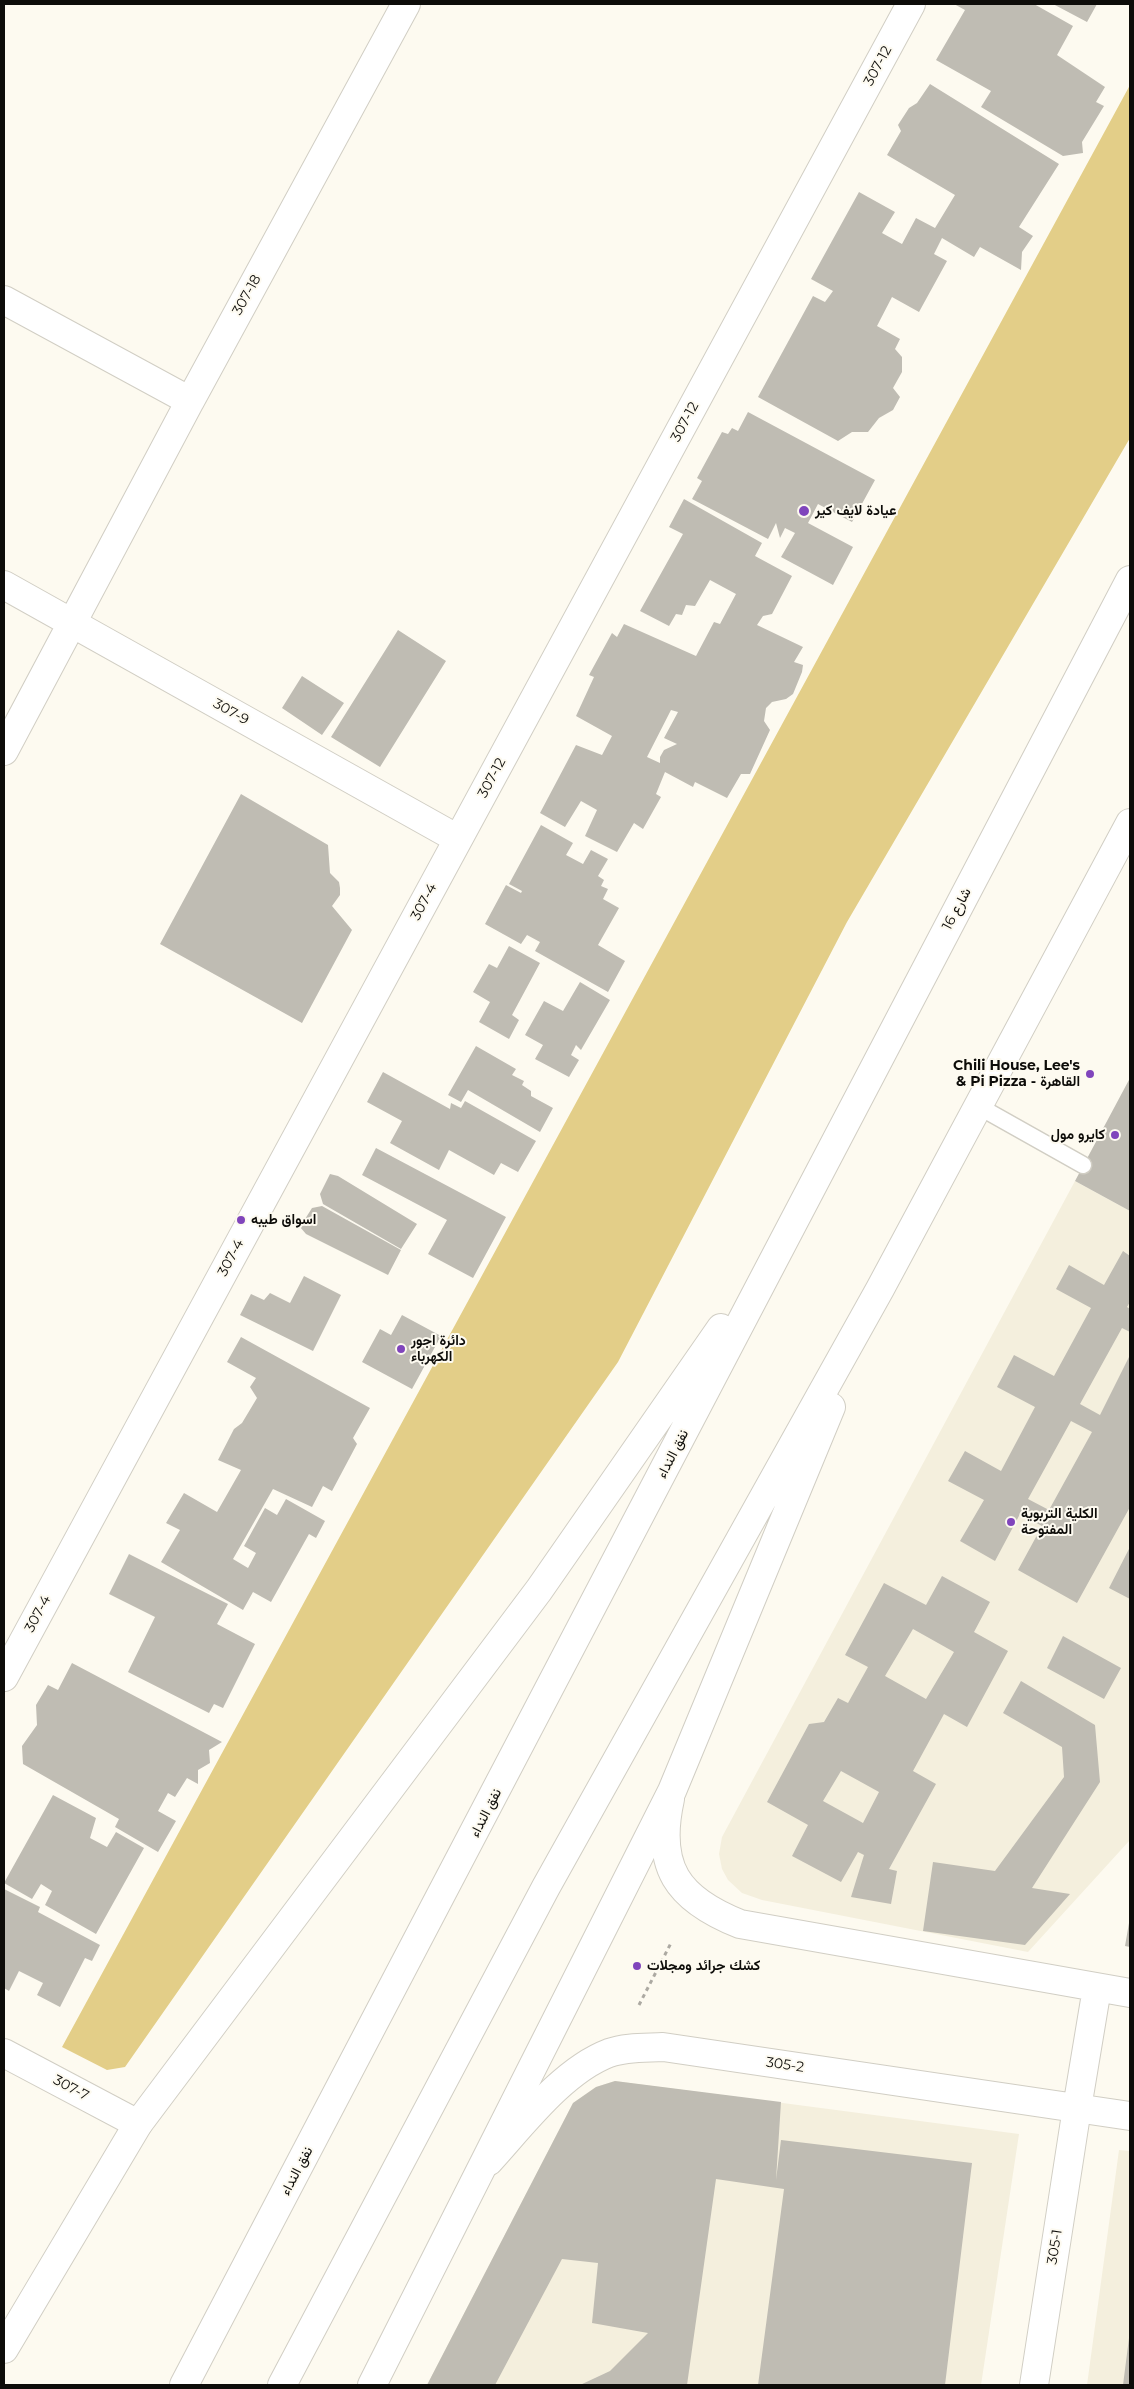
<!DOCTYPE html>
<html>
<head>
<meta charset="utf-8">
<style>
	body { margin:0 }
	#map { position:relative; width:1134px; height:2389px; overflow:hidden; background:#fdfaf0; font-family:Montserrat,sans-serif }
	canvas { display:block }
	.frame { position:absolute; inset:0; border:5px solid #0d0c09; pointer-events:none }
</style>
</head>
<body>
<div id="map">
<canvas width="1134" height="2389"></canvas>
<div class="frame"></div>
</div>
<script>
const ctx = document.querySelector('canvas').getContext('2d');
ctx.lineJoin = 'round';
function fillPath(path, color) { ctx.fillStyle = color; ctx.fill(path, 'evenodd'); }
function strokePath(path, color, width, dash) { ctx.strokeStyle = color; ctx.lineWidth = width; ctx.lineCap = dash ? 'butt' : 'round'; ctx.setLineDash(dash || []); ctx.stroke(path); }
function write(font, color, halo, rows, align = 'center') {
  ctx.font = font + ' Montserrat,Vazirmatn,sans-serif'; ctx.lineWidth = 4; ctx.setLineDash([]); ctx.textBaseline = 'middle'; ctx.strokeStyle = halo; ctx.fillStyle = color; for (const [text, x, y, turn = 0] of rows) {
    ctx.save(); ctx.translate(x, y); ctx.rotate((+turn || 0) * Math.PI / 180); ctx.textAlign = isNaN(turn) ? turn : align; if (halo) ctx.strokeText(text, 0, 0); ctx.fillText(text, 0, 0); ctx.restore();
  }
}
const built = new Path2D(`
	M1075 1181 1130 1211V1840L1028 1952 762 1900 742 1893 728 1880 722 1869 719 1854 722 1837Z
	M615 2081 1019 2134 981 2385H427L573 2103 596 2087Z
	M1119 2150 1130 2151V2385H1087Z`);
const green = new Path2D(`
	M1130 85V438L847 922 618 1362 125 2067 107 2070 62 2047Z`);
const building = new Path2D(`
	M954 4H1034L1073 26 1057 55 1105 87 1096 102 1104 106 1082 142 1083 153 1063 156 981 107 991 91 936 60 965 10Z
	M1053 4H1097L1087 22Z
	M930 84 1059 164 1019 227 1033 236 1022 252 1021 270 980 247 974 257 942 238 934 254 947 261 919 312 892 297 877 326 900 339 895 349 902 357V372L893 388 900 397 893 410 879 418 868 432H852L838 441 758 397 813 296 825 302 833 291 811 279 859 192 895 212 882 233 902 244 916 218 935 228 955 195 887 155 901 131 898 125 909 108 917 103Z
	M748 412 875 480 852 522 818 504 808 523 853 547 833 585 781 557 795 533 785 528 780 538 776 523 768 539 692 499 702 481 697 478 722 432 728 434 732 428 738 431Z
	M684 499 762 543 755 556 792 576 772 614 763 616 757 625 803 647 794 662 803 665 802 672 793 694 786 699 772 702 766 708 764 721 770 730 750 774H741L727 798 695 782 693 787 665 772 656 794 661 797 643 829 634 823 617 852 585 836 597 810 581 801 565 827 540 813 576 745 602 755 612 736 576 716 594 677 589 675 612 633 617 637 624 624 696 656 714 622 720 624 736 594 710 580 695 606 686 605 682 615 676 614 669 626 640 611 683 534 669 527ZM671 710 678 712 664 738 677 744 664 750 660 757V763L647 757Z
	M398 630 446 661 380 767 331 737Z
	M302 676 344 703 322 735 282 708Z
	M241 794 328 845 330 873 339 882 340 888V895L332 906 352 930 302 1023 160 944Z
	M541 825 573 843 566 855 583 864 591 850 608 859 598 876 604 880 601 886 608 889 603 899 619 908 598 945 625 961 608 992 535 951 540 942 527 935 521 944 485 924 506 885 521 893 522 891 509 884Z
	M509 946 540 963 512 1015 519 1020 509 1039 479 1022 490 1002 473 992 489 964 497 968Z
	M580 982 610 1000 581 1050 576 1045 571 1055 579 1060 569 1077 535 1059 543 1045 525 1035 544 1001 563 1011Z
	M476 1046 516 1069 512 1075 524 1081 522 1085 531 1091V1096L553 1108 540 1132 468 1090 461 1102 448 1095Z
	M383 1072 450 1109 451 1103 461 1108 465 1101 536 1141 518 1172 501 1163 494 1175 449 1150 439 1170 390 1143 402 1121 367 1102Z
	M1130 1078V1211L1075 1181Z
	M376 1148 506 1217 473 1278 428 1254 447 1220 362 1175Z
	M330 1174 338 1176 417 1224 401 1249 323 1204 320 1194Z
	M322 1206 401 1250 388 1275 306 1234 300 1227 312 1208Z
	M1123 1251 1130 1256V1302L1127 1307 1130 1309V1332L1122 1328 1080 1404 1100 1415 1130 1355V1507L1077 1603 1018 1570 1042 1526 1020 1514 995 1561 960 1541 984 1500 948 1481 965 1451 1001 1471 1035 1407 997 1387 1014 1355 1054 1376 1091 1308 1056 1289 1069 1265 1104 1285ZM1071 1421 1092 1432 1049 1510 1028 1499Z
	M304 1276 341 1295 313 1351 240 1315 251 1294 264 1300 270 1293 290 1303Z
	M402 1315 441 1336 412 1389 362 1362 380 1329 391 1335Z
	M241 1337 370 1408 353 1438 357 1444 332 1491 323 1486 312 1507 273 1489 233 1559 248 1568 256 1553 244 1546 265 1508 277 1515 286 1499 325 1521 316 1538 309 1534 271 1602 253 1592 243 1610 161 1562 180 1530 166 1523 184 1493 217 1512 241 1470 218 1460 234 1429 242 1423 257 1398 250 1387 256 1378 227 1362Z
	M1130 1547V1599L1109 1588Z
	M129 1554 228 1604 217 1624 255 1644 223 1708 214 1704 209 1713 128 1672 155 1617 109 1594Z
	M942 1576 990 1602 974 1632 1008 1651 967 1727 944 1714 913 1771 936 1784 889 1869 897 1871 891 1904 851 1897 864 1855 858 1852 841 1882 792 1856 808 1825 767 1802 809 1724 824 1722 838 1698 848 1703 868 1667 845 1655 884 1583 926 1605ZM913 1629 954 1652 926 1699 885 1676ZM841 1771 879 1792 863 1823 823 1801Z
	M1063 1636 1121 1668 1104 1699 1047 1668Z
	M72 1663 222 1742 209 1750 210 1763 198 1770V1784L187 1778 175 1797 168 1793 158 1811 176 1821 158 1852 115 1827 119 1819 23 1764 22 1746 37 1725 36 1705 48 1685 58 1690Z
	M1021 1681 1095 1725 1100 1782 1032 1888 1070 1894 1025 1945 923 1931 933 1862 995 1871 1064 1777 1062 1747 1003 1713Z
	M53 1795 96 1818 90 1838 107 1847 116 1832 144 1848 96 1934 45 1905 52 1891 41 1884 32 1899 4 1883Z
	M4 1889 40 1907 38 1912 100 1945 92 1961 85 1958 60 2007 37 1995 43 1983 19 1971 9 1991 4 1988Z
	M1129 1923H1130V1947L1125 1946Z
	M615 2081 781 2102 776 2180 781 2140 972 2163 945 2385H758L784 2189 716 2179 687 2385H580L610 2371 648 2333 592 2323 598 2263 562 2259 495 2385H427L573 2103 596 2087Z
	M1129 2338 1130 2385H1123Z`);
const path = new Path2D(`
	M639 2005 671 1943`);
const lane = new Path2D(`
	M978 1106 1083 1165`);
const street = new Path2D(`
	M4 300 190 401 406 4
	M4 585 458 839
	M4 751 190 401
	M4 1677 911 4
	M4 2053 138 2124
	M1034 2385 1077 2108`);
const secondary = new Path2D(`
	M670 1799C655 1867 677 1899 740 1924L1130 1993
	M1077 2108 1097 1988
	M489 2161C522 2125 562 2071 609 2053 626 2047 645 2048 663 2047L1130 2116`);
const primary = new Path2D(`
	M4 2349 138 2124 539 1590 721 1328
	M184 2385C502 1785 813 1181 1130 580
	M282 2385 546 1887 880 1289 1130 823
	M372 2385 672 1791 831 1407`);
const markers = [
	[804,511,6,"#8045bc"],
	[1090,1074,5,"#8045bc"],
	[1115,1135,5,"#8045bc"],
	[241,1220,5,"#8045bc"],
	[401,1349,5,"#8045bc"],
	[1011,1522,5,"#8045bc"],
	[637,1966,5,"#8045bc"]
];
const streetNames = [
	["307-12",878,66,-62],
	["307-18",247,295,-61],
	["307-12",685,422,-62],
	["307-9",231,712,29],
	["307-12",492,778,-62],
	["307-4",424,902,-62],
	["شارع 16",957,909,-62],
	["307-4",231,1258,-62],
	["نفق النداء",673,1454,-63],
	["307-4",38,1614,-62],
	["نفق النداء",486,1813,-63],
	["305-2",785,2065,8],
	["307-7",71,2088,28],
	["نفق النداء",297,2171,-62],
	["305-1",1055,2247,-81]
];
const poiNames = [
	["عيادة لايف كير",815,511],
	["Chili House, Lee's",1080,1066,"right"],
	["& Pi Pizza - القاهرة",1080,1082,"right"],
	["كايرو مول",1105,1135,"right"],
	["اسواق طيبه",251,1220],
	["دائرة اجور",411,1341],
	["الكهرباء",411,1357],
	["الكلية التربوية",1021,1514],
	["المفتوحة",1021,1530],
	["كشك جرائد ومجلات",647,1966]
];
fillPath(built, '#f4efdd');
fillPath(green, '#e3ce88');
fillPath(building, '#bfbcb3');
strokePath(lane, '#d1cec4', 19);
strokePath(street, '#d1cec4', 30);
strokePath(secondary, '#d1cec4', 30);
strokePath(primary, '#d1cec4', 30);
strokePath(path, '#aca9a2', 3, [4, 4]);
strokePath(lane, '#fff', 16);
strokePath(street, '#fff', 28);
strokePath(secondary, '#fff', 28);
strokePath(primary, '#fff', 28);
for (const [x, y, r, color] of markers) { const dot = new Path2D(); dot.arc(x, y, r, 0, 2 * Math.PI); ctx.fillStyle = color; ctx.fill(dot); strokePath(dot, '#fdfaf0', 2); }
write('14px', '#0d0c09', '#fdfaf0', streetNames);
write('bold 14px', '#0d0c09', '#fdfaf0', poiNames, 'left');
</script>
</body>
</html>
